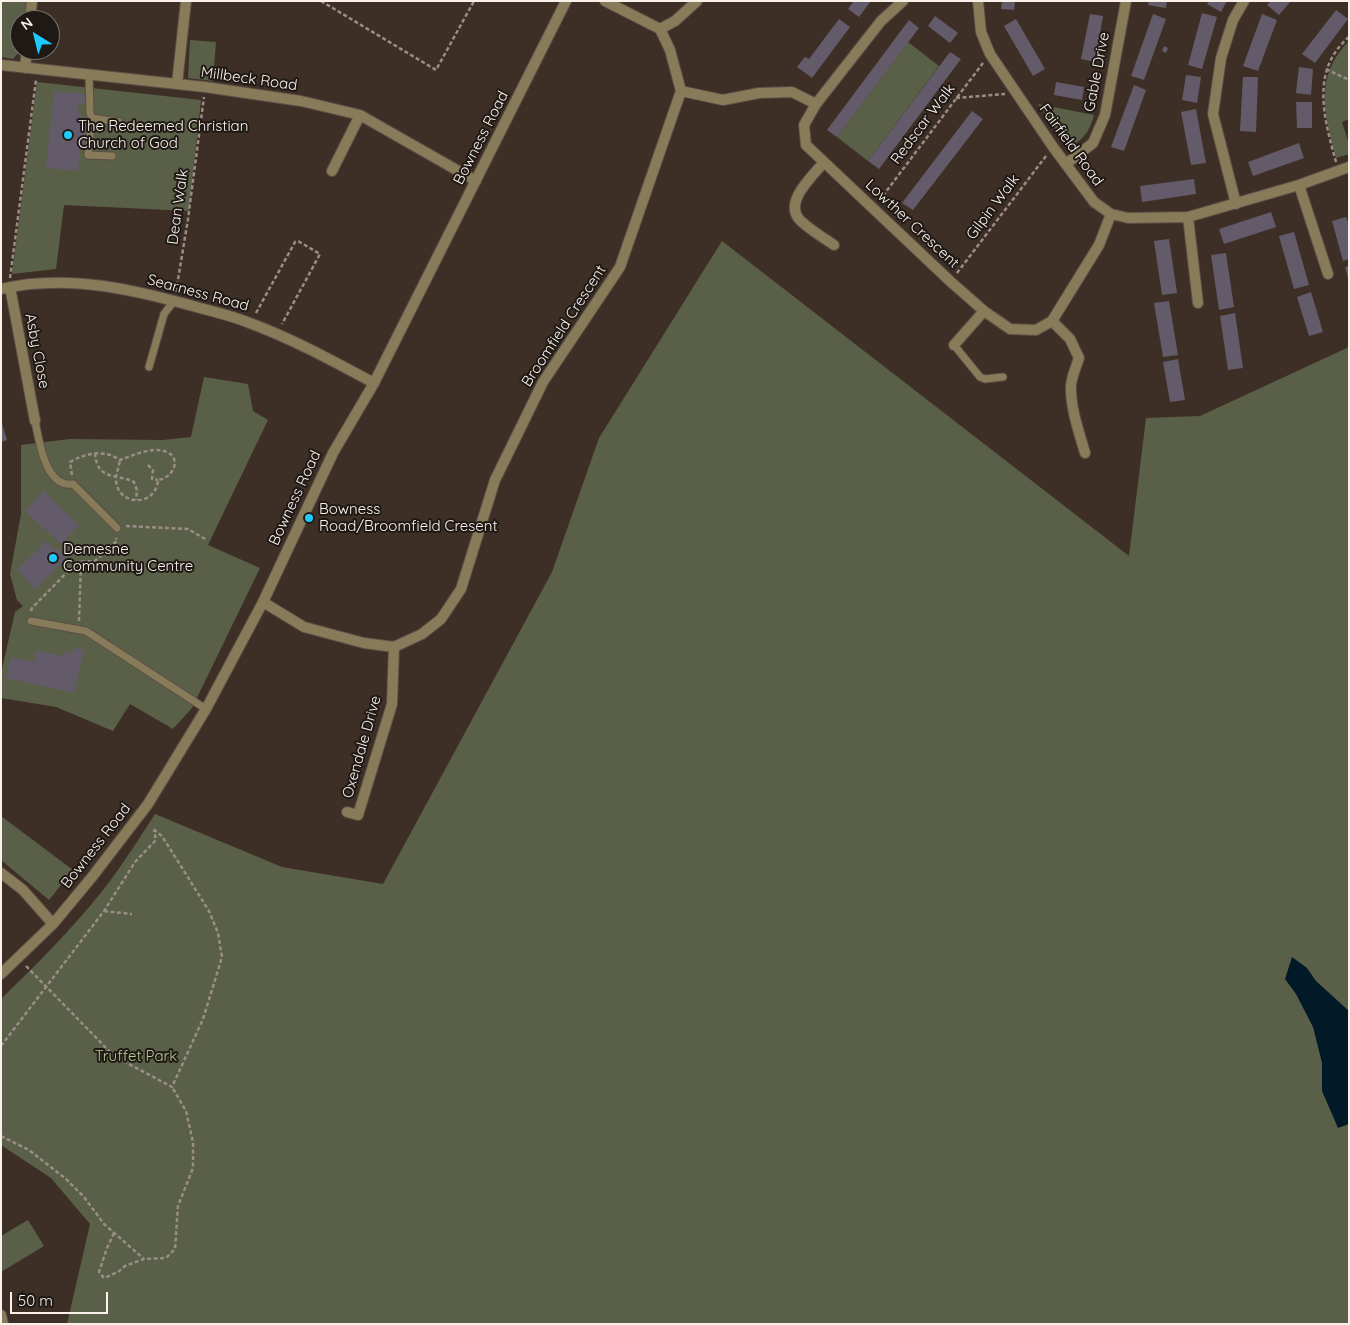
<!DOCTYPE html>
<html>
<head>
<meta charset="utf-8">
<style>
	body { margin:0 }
	#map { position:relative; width:1350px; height:1325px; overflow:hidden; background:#3e2f26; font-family:Quicksand,sans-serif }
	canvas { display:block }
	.frame { position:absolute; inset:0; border:2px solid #fbf1eb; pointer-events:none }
	.north { position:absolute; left:10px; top:10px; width:50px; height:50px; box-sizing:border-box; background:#1f1915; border:1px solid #776f6b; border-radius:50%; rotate:324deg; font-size:14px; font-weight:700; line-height:20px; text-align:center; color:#fbf1eb }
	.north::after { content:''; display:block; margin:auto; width:18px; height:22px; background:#1ec9fd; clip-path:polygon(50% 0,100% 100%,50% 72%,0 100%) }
	.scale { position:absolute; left:10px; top:1292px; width:98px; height:22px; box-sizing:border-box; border:2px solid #fbf1eb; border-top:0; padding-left:6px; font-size:15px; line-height:18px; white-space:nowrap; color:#fbf1eb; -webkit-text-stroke:4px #1f1915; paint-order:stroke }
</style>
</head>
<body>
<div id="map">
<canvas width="1350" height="1325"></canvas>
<div class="frame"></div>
<div class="north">N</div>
<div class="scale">50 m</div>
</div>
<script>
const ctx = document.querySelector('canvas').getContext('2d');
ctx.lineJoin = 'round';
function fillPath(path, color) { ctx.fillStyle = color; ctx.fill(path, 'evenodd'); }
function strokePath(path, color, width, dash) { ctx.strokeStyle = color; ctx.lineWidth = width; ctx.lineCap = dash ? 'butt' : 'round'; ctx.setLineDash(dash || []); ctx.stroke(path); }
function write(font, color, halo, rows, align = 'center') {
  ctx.font = font + ' Quicksand,sans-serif'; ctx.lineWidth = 4; ctx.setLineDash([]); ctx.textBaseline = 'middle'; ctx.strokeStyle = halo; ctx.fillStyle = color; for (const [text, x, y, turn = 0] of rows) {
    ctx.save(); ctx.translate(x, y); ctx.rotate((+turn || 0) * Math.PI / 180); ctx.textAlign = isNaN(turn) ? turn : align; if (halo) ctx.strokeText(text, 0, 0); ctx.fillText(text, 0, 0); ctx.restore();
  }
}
const green = new Path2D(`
	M1 1H27L25 20H20L21 50 13 59 1 57Z
	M190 40 216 42 213 81 188 78Z
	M1349 41V119L1342 122 1349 144V154L1336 158C1324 114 1314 76 1349 41Z
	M908 42 939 66 868 161 837 137Z
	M37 82 201 100 189 211 64 205 56 269 12 274Z
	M1038 104 1094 115C1091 128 1085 138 1073 145L1066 144Z
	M722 241 1129 556 1146 418 1200 416 1349 347V1324H67L90 1224 51 1178 1 1145V999C37 964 72 929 103 890 122 866 138 840 155 814L282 867 383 884 552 572 599 438Z
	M204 377 248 384 253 411 268 420 208 545 260 568 192 708 173 729 130 704 113 731 56 707 1 698V673L15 612 23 606 17 600 10 574 21 514V445L70 439 163 440 191 437Z
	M1 816 73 870 49 900 1 860Z
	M28 1220 44 1246 1 1272V1236Z`);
const water = new Path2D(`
	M1292 957 1307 968 1316 981 1349 1011V1124L1338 1128 1322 1091V1063L1313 1027 1296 994 1285 979Z`);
const building = new Path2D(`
	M854 1H871L859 17 848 9Z
	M1002 1H1015L1014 10 1001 9Z
	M1149 1H1167L1166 8 1148 5Z
	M1209 1H1227L1221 12 1207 4Z
	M1271 1H1291L1279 15 1267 5Z
	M1336 10 1348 19 1315 63 1302 54Z
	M1202 13 1217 17 1202 69 1188 65Z
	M1090 14 1103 16 1095 62 1081 59Z
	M1153 14 1166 19 1144 80 1131 76Z
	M1262 14 1277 20 1258 71 1243 66Z
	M935 16 958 33 950 43 928 26Z
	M839 19 850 27 812 78 797 67 805 57 809 59Z
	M1016 19 1045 69 1033 76 1004 26Z
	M909 20 919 28 837 137 827 130Z
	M1164 46 1168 48 1166 53 1162 51Z
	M950 52 961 59 879 169 868 161Z
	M1299 67 1313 69 1311 95 1296 93Z
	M1186 75 1201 77 1197 103 1182 100Z
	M1243 77H1258L1256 132 1240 131Z
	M1056 82 1084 87 1082 100 1054 95Z
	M1134 85 1146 90 1124 151 1111 147Z
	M54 91 86 94 85 104 78 103 77 113 81 114 80 122 88 123 86 147 80 149 78 171 46 168Z
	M1296 102H1312V128H1297Z
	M1196 109 1206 163 1191 165 1181 112Z
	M972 111 983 119 913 210 902 203Z
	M1299 143 1304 158 1253 176 1248 162Z
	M1194 179 1196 194 1142 202 1140 186Z
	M1271 212 1276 227 1224 244 1219 229Z
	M1346 217 1349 225V259L1343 261 1332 221Z
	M1294 232 1309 285 1294 289 1279 236Z
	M1169 239 1177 293 1162 295 1154 241Z
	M1226 253 1234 307 1219 310 1211 255Z
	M1349 266V278H1348L1345 267Z
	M1311 292 1323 332 1309 336 1297 297Z
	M1169 301 1178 355 1163 357 1154 303Z
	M1235 313 1243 368 1228 370 1220 316Z
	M1178 359 1185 400 1170 402 1163 362Z
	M1 420 7 440 1 442Z
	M44 491 79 525 61 544 25 511Z
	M47 541 55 550 57 548 67 558 35 589 17 570Z
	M74 648 84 650 74 693 6 678 11 657 34 662 37 650 63 656 64 652 72 654Z`);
const path = new Path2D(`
	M321 1 436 70 474 1
	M1326 69 1349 80
	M956 98 1005 94
	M1336 162C1324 119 1310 70 1349 37
	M879 201 983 63
	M957 273 1046 156
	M10 278 36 80
	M176 292 188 219 204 97
	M256 313 295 242 298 241 320 254 282 324
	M95 453C97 481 115 473 134 482L137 490 136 500
	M148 465 153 470 152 479 158 480
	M72 475 70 462C86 453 104 449 120 460 134 455 152 446 167 452 182 459 173 478 158 480 156 508 116 506 116 479 116 473 119 467 120 460
	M126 526 188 529 207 540
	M31 611 32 608 77 562 95 561 117 541 116 538
	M79 621 81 562
	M104 911 132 914
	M26 966 114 1056 172 1087 203 1019 222 957 218 933 209 911 162 836 153 829
	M1 1046 104 911 135 862 156 840 154 831
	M1 1136 29 1150 66 1179 84 1197 104 1224 144 1259
	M114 1233 107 1248 99 1272 104 1278 118 1272 125 1266 144 1259 166 1258 175 1249 178 1206 193 1168V1142L186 1111 172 1087`);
const lane = new Path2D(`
	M89 75 90 113 92 118 88 155 112 156
	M92 118 119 122
	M954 345 980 377 985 379 1003 377
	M149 367 164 314 174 301
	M35 421C39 440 45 488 73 484L117 528
	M31 621 86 631 206 709`);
const street = new Path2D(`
	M903 1 881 21 816 104 804 125 806 145 951 282 984 311 1010 329 1036 330 1052 321 1099 245 1111 214
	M978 1 981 32 990 54 1053 147 1094 202 1111 214 1128 218 1188 217 1299 185 1349 167
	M30 20 32 1
	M660 29 675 21 697 1
	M1 65 205 87 301 101 360 115 476 181
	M25 68 27 50
	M177 84 186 1
	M681 91 723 100 759 93 792 92 816 104
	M824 162C813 176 784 201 799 219 807 228 824 238 834 245
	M1066 164 1093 143 1105 115 1126 1
	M332 171 360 115
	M1299 185 1328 274
	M1236 204 1213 114 1221 58 1233 20 1244 1
	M1188 217 1198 303
	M10 287 35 421
	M1 289C67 273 136 290 200 308 215 312 232 316 247 322 291 338 333 361 374 383
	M1052 321 1070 339 1079 358C1076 367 1072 376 1071 385 1070 407 1079 432 1085 453
	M954 345 984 311
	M263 602 304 627 364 643 394 647 422 634 441 619 461 589 495 480 543 382 620 267 681 91 670 50 660 29 605 1
	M347 812 358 815 392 704 394 647
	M1 873 23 890 53 924
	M1 974 53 924 92 877 148 804 206 709 263 602 333 453 374 383 566 1
	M1 1315 3 1324`);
const markers = [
	[68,135,5,"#1ec9fd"],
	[309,518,5,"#1ec9fd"],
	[53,558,5,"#1ec9fd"]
];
const streetNames = [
	["Gable Drive",1097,72,-79],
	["Millbeck Road",249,79,8],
	["Redscar Walk",923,124,-53],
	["Bowness Road",481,138,-63],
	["Fairfield Road",1071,145,54],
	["Dean Walk",178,207,-82],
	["Gilpin Walk",993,207,-53],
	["Lowther Crescent",912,224,43],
	["Searness Road",198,293,15],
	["Broomfield Crescent",564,326,-57],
	["Asby Close",37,351,79],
	["Bowness Road",295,498,-65],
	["Oxendale Drive",362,747,-74],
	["Bowness Road",96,846,-52]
];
const poiNames = [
	["The Redeemed Christian",78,126],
	["Church of God",78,143],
	["Bowness",319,509],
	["Road/Broomfield Cresent",319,526],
	["Demesne",63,549],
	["Community Centre",63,566]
];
const parkNames = [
	["Truffet Park",136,1056]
];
fillPath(green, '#596047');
fillPath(water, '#021a27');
fillPath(building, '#635b6a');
strokePath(lane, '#5c4e46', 9);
strokePath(street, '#5c4e46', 12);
strokePath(path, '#9a8d86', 2.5, [4, 2.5]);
strokePath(lane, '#877b5a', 7);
strokePath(street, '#877b5a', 10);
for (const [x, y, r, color] of markers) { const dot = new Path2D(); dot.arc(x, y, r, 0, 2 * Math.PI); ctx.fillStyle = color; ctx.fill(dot); strokePath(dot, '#1f1915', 2); }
write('15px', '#fbf1eb', '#1f1915', streetNames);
write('15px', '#fbf1eb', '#1f1915', poiNames, 'left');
write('15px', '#bacb90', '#1f1915', parkNames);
</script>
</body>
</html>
